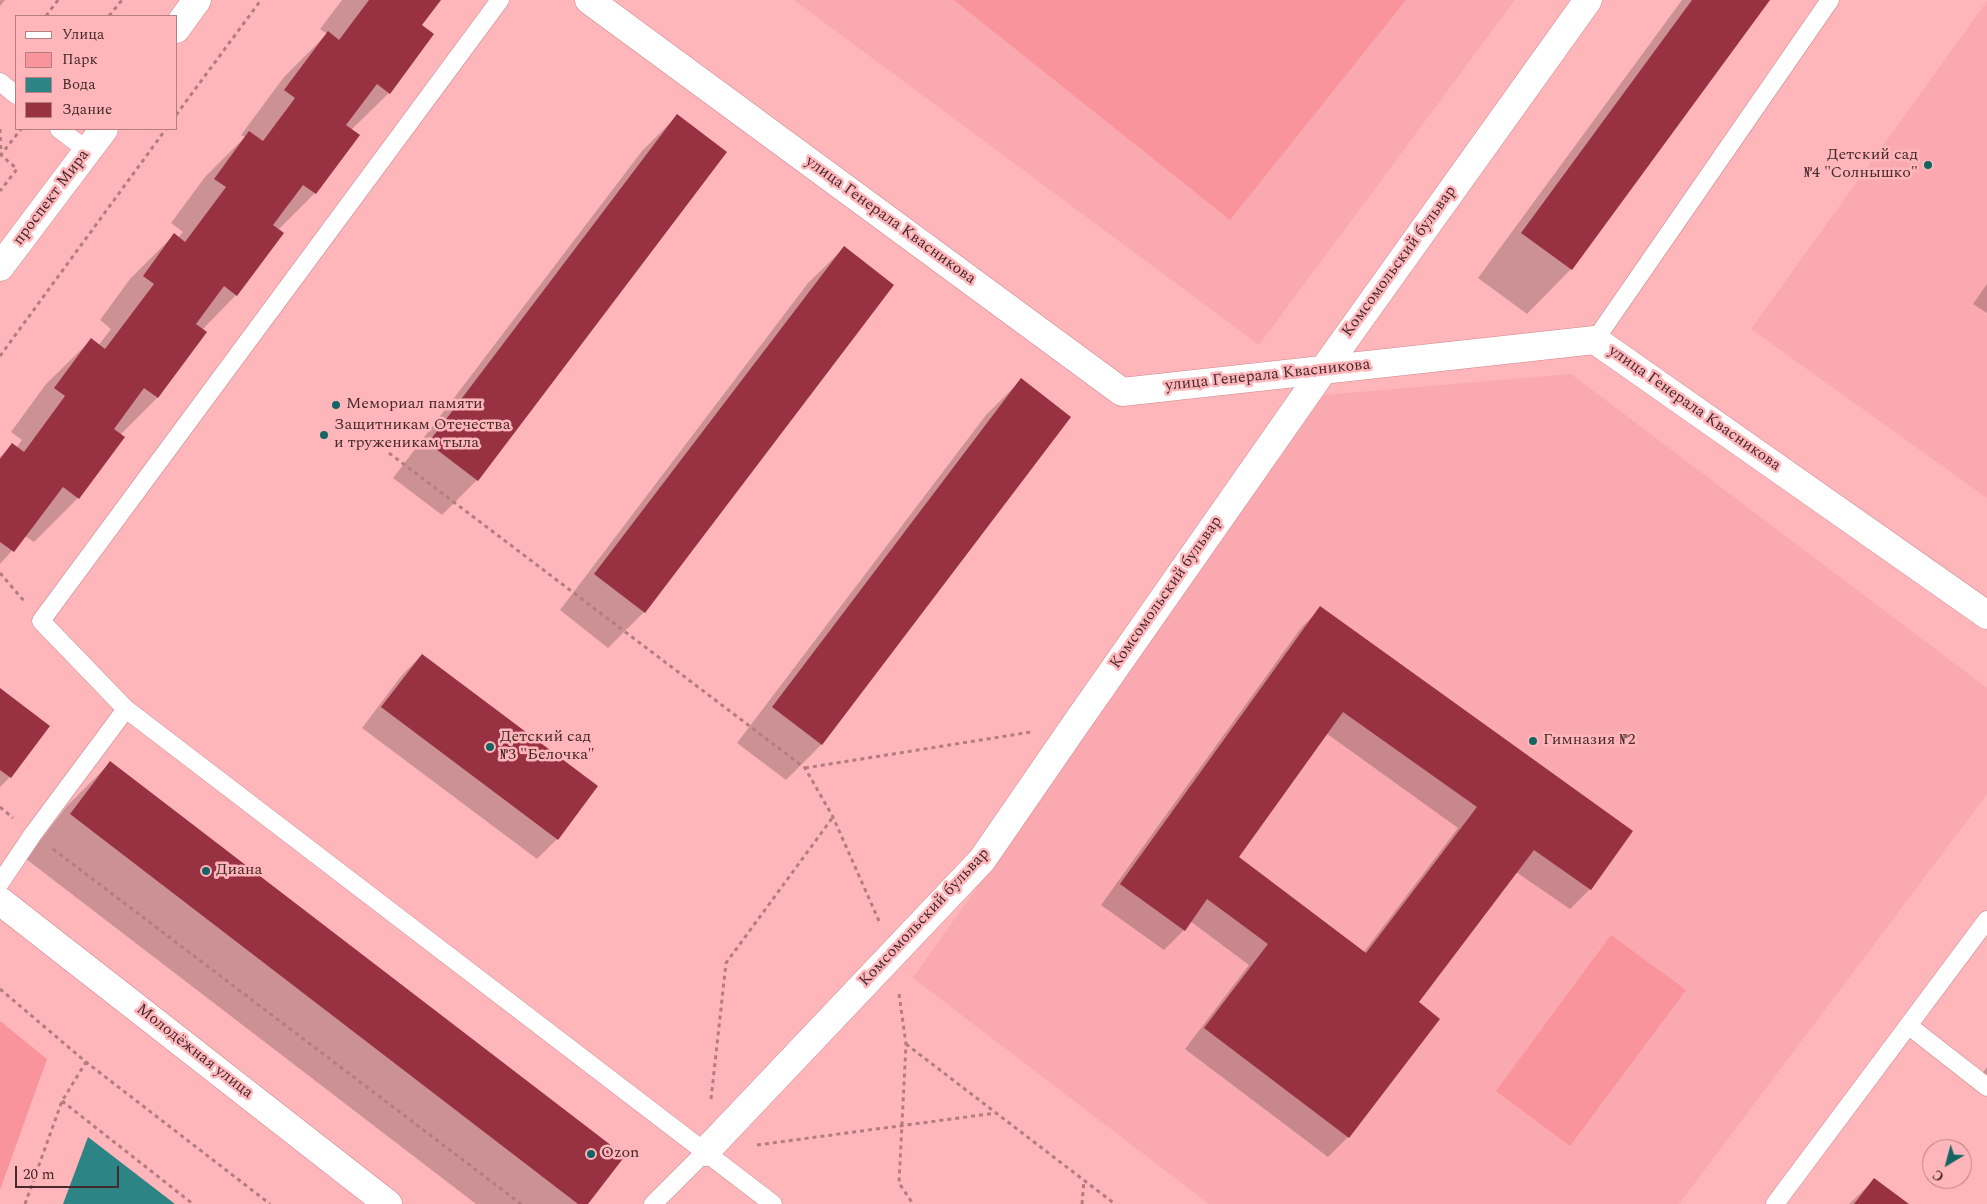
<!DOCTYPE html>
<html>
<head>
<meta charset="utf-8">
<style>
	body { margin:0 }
	#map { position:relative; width:1987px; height:1204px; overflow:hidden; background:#ffb6bb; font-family:Spectral,serif }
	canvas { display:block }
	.legend { position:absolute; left:15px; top:15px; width:162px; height:115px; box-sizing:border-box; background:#ffb6bb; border:1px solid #b57e81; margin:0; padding:6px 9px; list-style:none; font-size:15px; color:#45292b }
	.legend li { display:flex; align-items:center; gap:10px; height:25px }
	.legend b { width:25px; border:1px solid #b57e81 }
	.north { position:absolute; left:1922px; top:1139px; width:50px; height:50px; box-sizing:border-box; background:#ffb6bb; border:1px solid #b57e81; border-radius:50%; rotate:217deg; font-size:14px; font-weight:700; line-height:20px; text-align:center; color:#45292b }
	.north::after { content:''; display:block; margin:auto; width:18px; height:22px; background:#146463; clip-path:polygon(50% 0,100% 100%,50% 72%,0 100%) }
	.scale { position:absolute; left:15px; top:1166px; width:104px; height:22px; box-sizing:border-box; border:2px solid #45292b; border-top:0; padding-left:6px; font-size:15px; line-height:18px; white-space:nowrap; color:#45292b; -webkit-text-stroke:4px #ffb6bb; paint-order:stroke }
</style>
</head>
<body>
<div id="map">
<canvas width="1987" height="1204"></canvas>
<ul class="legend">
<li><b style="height:6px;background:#fff"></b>Улица</li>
<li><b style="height:14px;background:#f9939c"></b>Парк</li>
<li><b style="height:14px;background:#2c8484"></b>Вода</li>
<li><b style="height:14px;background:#983142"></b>Здание</li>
</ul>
<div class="north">С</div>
<div class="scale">20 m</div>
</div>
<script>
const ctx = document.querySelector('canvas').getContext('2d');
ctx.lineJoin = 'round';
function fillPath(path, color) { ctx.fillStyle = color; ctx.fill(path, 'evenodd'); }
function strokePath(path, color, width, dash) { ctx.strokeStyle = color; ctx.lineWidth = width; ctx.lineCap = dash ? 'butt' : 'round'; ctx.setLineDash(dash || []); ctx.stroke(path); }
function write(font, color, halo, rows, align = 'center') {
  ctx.font = font + ' Spectral,serif'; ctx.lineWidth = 5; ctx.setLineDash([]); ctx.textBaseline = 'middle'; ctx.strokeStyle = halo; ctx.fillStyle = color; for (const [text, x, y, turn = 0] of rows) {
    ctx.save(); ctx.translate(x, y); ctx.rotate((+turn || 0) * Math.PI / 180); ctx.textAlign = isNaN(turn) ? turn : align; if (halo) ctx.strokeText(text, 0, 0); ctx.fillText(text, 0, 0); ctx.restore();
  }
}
const built = new Path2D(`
	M794 0H1515L1259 345Z
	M1987 1V498L1751 329Z
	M1571 374 1987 688V794L1679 1204H1209L913 978 1324 395Z`);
const green = new Path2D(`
	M954 0H1406L1230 220Z
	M1611 935 1686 990 1570 1146 1496 1091Z
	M0 1021 47 1059 0 1190Z`);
const water = new Path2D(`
	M88 1137 175 1204H63Z`);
const shadow = new Path2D(`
	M0 0H5L0 6Z
	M342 0H439L420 25 389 93 351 130 315 193 278 230 236 295 202 330 205 333 157 398 120 435 123 437 78 498 34 542 25 536 0 564V457L12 445 16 448 22 440 11 432 46 384 91 340 98 346 111 329 100 320 130 279 174 235 178 238 183 232 171 223 205 177 245 137 241 135 284 77 327 34 320 29Z
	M1682 0H1769L1571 269 1527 314 1478 278Z
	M677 116 477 480 442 515 393 478 642 151Z
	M844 248 892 285 644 612 608 648 560 610 808 283Z
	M1987 284V313L1973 304Z
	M1021 380 1070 417 821 745 786 780 737 743 986 415Z
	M1321 608 1590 889 1570 909 1516 872 1417 1003 1438 1019 1348 1137 1328 1157 1185 1049 1249 965 1190 921 1184 930 1164 950 1101 905 1301 628ZM1326 733 1458 828 1364 952 1238 857Z
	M422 655 557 839 537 859 362 728 402 675Z
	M0 689 49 726 10 777 0 787Z
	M110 763 587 1204H476L26 859 66 807Z
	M1987 1067V1084L1979 1078Z
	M1874 1180 1907 1204H1849Z`);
const building = new Path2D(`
	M369 0H441L422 25 434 34 390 94 377 84 346 125 360 135 316 194 303 185 273 225 284 233 237 296 224 286 196 324 207 332 158 398 144 388 114 429 125 437 79 499 63 487 14 552 0 542V459L12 443 24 452 65 396 54 388 91 338 105 349 154 284 143 276 174 233 185 242 226 187 214 179 249 131 263 141 295 98 284 90 328 31 339 40Z
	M1692 0H1770L1572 270 1521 233Z
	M677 114 727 152 478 481 428 443Z
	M844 246 894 285 645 613 594 574Z
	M1021 378 1071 417 822 745 772 707Z
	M1320 606 1633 831 1591 890 1534 850 1419 1002 1440 1019 1349 1138 1204 1028 1268 944 1207 899 1185 931 1120 884ZM1343 712 1477 807 1366 953 1239 857Z
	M422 654 598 786 558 840 381 707Z
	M0 688 50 726 11 778 0 770Z
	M110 761 625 1156 588 1204H578L70 814Z
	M1874 1178 1909 1204H1854Z`);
const path = new Path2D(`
	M46 16 58 0
	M109 16 122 0
	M176 115 261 0
	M0 129 1 155 17 169 0 191
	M0 156 21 129
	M0 356 166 129
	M389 453 805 768 833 817 879 921
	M0 573 24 601
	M805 768 1031 732
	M0 807 13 818
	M53 849 521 1204
	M0 989 86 1062 270 1204
	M899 994 906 1044 899 1183 913 1204
	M906 1044 1115 1204
	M711 1099 726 963 833 817
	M62 1101 193 1204
	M757 1145 996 1113
	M25 1204 62 1101 86 1062
	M1082 1204 1084 1180`);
const lane = new Path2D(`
	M500 0 41 621 126 709 773 1204
	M0 82 16 95
	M59 129 88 151
	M1595 340 1830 0
	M0 883 33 834 126 709
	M1909 1026 1987 1087
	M653 1204 705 1152
	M1775 1204 1987 920`);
const street = new Path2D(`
	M589 0 1122 392 1595 340 1987 615
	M705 1152 982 860 1075 725 1324 369 1588 0`);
const secondary = new Path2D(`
	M176 29 197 0
	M0 267 104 129
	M0 901 388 1204`);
const markers = [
	[1928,165,5,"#146463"],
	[336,405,5,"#146463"],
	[324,435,5,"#146463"],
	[1533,741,5,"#146463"],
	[490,747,5,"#146463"],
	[206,871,5,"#146463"],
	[591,1154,5,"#146463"]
];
const poiNames = [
	["Детский сад",1918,156,"right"],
	["№4 \"Солнышко\"",1918,174,"right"],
	["Мемориал памяти",346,405],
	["Защитникам Отечества",334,426],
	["и труженикам тыла",334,444],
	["Детский сад",500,738],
	["№3 \"Белочка\"",500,756],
	["Гимназия №2",1543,741],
	["Диана",216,871],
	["Ozon",601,1154]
];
const streetNames = [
	["проспект Мира",52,198,-53],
	["улица Генерала Квасникова",890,221,36],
	["Комсомольский бульвар",1400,262,-54],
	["улица Генерала Квасникова",1268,376,-6],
	["улица Генерала Квасникова",1694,409,35],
	["Комсомольский бульвар",1167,593,-55],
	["Комсомольский бульвар",925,918,-47],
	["Молодёжная улица",194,1052,38]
];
fillPath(built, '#f9a9af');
fillPath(green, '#f9939c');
fillPath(water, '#2c8484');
fillPath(shadow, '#0003');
fillPath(building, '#983142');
strokePath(lane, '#cb868c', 19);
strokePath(street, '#cb868c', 29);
strokePath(secondary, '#cb868c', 29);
strokePath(path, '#b37d80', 3, [4, 4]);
strokePath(lane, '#fff', 18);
strokePath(street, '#fff', 28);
strokePath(secondary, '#fff', 28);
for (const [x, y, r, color] of markers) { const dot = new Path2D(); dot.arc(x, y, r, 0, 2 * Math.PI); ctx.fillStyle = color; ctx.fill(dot); strokePath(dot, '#ffb6bb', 2); }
write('16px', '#45292b', '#ffb6bb', poiNames, 'left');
write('16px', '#45292b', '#ffb6bb', streetNames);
</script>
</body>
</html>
